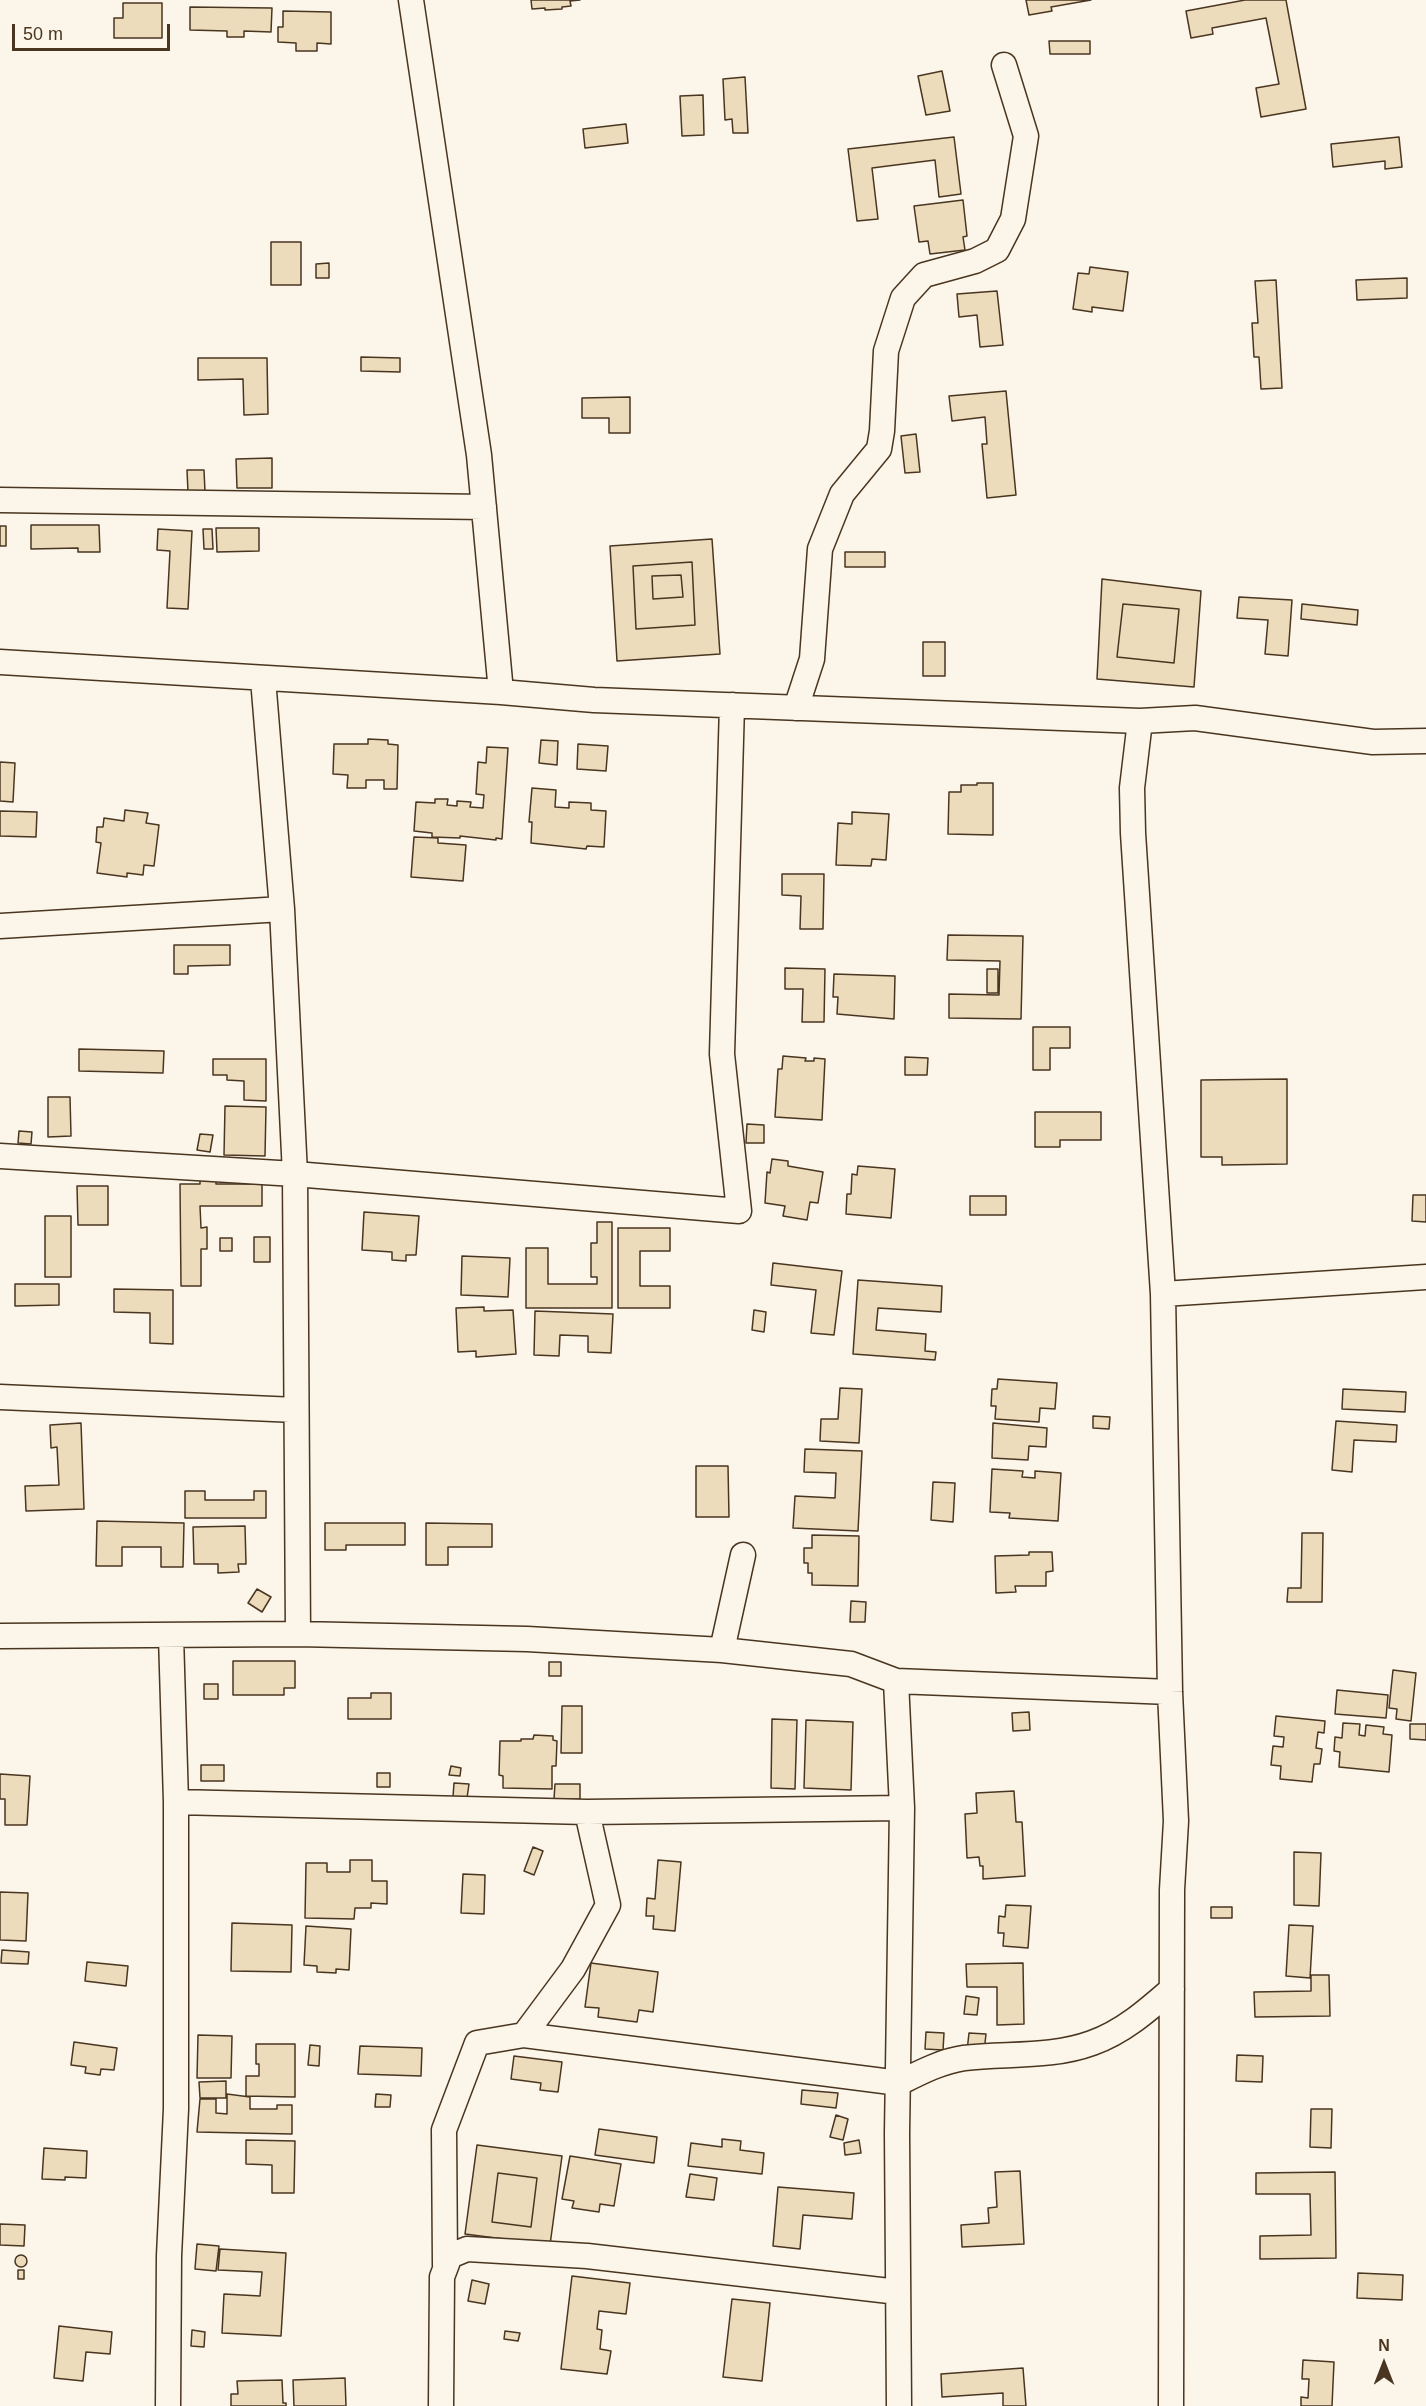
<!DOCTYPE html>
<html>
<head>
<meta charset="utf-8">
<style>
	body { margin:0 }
	#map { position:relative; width:1426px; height:2406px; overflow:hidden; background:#fbf6e9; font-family:Arial,sans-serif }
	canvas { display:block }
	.north { position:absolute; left:1354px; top:2334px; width:60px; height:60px; -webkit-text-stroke:4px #fbf6e9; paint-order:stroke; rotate:0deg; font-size:16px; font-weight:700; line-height:24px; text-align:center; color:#4a3520 }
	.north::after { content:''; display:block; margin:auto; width:21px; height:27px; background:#4a3520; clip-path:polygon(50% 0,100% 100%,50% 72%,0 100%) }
	.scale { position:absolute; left:12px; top:24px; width:158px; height:27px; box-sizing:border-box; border:3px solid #4a3520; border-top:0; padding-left:8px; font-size:18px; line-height:21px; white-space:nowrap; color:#4a3520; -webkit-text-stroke:4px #fbf6e9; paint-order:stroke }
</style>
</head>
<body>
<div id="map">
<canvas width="1426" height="2406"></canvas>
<div class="north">N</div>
<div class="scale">50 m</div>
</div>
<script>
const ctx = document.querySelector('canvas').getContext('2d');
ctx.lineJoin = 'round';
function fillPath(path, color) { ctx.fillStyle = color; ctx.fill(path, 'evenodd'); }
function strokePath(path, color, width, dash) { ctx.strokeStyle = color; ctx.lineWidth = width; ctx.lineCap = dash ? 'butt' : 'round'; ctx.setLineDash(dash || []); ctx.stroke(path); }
const building = new Path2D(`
	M531 0H580L570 1 571 6 562 7V9L545 10V8L532 9Z
	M1026 0H1091L1051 7 1052 11 1029 15Z
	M1245 0H1286L1306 109 1261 117 1256 88 1279 84 1266 18 1212 28 1213 34 1191 38 1186 11Z
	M123 3H162V38H114V18H123Z
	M190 7 272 8 271 32 244 31V37H227V31L190 30Z
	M283 11 331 12V44L317 43V51H296V43L278 42V27H283Z
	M1049 41H1090V54H1050Z
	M942 71 950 111 926 115 918 76Z
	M745 77 748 133H733L732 119 725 120 723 79Z
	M703 95 704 135 682 136 680 96Z
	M626 124 628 143 585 148 583 129Z
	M954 137 961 194 939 197 935 160 872 168 878 219 857 221 848 149Z
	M1399 137 1402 167 1385 169V161L1333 167 1331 144Z
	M963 200 967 236 963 237 965 250 930 254 928 241 919 242 914 206Z
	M271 242H301V285H271Z
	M329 263V278H316V264Z
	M1090 267 1128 272 1123 311 1092 307V312L1073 309 1078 273 1089 274Z
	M1407 278V298L1357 300 1356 280Z
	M1276 280 1282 388 1261 389 1259 357H1254L1252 323H1258L1255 281Z
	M997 291 1003 345 980 347 977 315 959 317 957 294Z
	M361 357 400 358V372L361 371Z
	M198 358H267L268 414 244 415 243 379 198 380Z
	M1006 391 1016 495 987 498 982 444H987L985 417 952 421 949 396Z
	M630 397V433H609V418H582V398Z
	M916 434 920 472 905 473 901 436Z
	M272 458V488H237L236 459Z
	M187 470H204L205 492H188Z
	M31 525H99L100 552H78V548L31 549Z
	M0 526H6V546H0Z
	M216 528H259V551L217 552Z
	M158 529 192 531 188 609 167 608 170 551 157 550Z
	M203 529H212L213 549H204Z
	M712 539 720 654 617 661 610 546ZM692 562 695 625 636 629 633 566Z
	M845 552H885V567H845Z
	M692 562 695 625 636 629 633 566ZM681 575 683 597 653 599 652 576Z
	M681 575 683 597 653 599 652 576Z
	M1102 579 1201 591 1194 687 1097 679ZM1123 604 1179 609 1174 663 1117 657Z
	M1239 597 1292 600 1288 656 1265 654 1268 620 1237 618Z
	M1123 604 1179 609 1174 663 1117 657Z
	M1302 604 1358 610 1357 625 1301 619Z
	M923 642H945V676H923Z
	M368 739 388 740V744L398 745 397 789H384V780H366V788H347L348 775 333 774 334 744H368Z
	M541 740 558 741 557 765 539 763Z
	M578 744 608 746 606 771 577 769Z
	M487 747 508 748 502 839 496 838V840L460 836V838L432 837V833L414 831 416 802 435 803V799H448L447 805 457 806V801L471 802 470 807 483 808 484 795 476 794 478 762 486 763Z
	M0 762 15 763 13 802 0 801Z
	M977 783H993V835L948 834 949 792H961V785H977Z
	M532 788 556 790 555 807 569 808V802L591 803V810L606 811 604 847 587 846 586 849 531 843 532 822H529Z
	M125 810 148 813 146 823 159 825 154 866 144 865 143 875 127 873V877L97 873 101 843 96 842 97 827H103L104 818 124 821Z
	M0 811 37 812 36 837 0 836Z
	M852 812 889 814 886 860 872 859 871 866 836 865 838 823 852 824Z
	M414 837 438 838V843L466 845 463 881 411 877Z
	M782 874H824L823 929H800L801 896 782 895Z
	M948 935 1023 936 1021 1019 949 1018V994L999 995 1000 961 947 960Z
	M174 945H230V965L188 966V974H174Z
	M785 968 825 969 824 1022H802L803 989H785Z
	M987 969H998V993H987Z
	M834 974 895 976 894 1019 837 1014 838 997H833Z
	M1033 1027H1070V1048H1050V1070H1033Z
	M79 1049 164 1051 163 1073 79 1071Z
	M783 1056 806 1058 805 1061H814V1058L825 1059 822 1120 775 1117 778 1069H782Z
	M905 1057 928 1058 927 1075H905Z
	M213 1059H266V1101L244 1100V1081L227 1080V1075H213Z
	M1287 1079V1164L1222 1165V1157H1201V1080Z
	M48 1097H70L71 1136 48 1137Z
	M225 1106 266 1107 265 1156 224 1155Z
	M1035 1112H1101V1140H1060V1147H1035Z
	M747 1124 764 1125V1143H746Z
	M19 1131 32 1132 31 1144 18 1143Z
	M200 1134 213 1135 210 1152 197 1150Z
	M772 1159 788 1161V1166L823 1172 818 1203 810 1202 807 1220 783 1216 785 1206 765 1203 767 1172 770 1173Z
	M858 1166 895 1169 891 1218 846 1214 847 1194H851L852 1174 857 1175Z
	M200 1178H216V1184H262V1206H200L201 1228 207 1227V1249H201V1286H181L180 1184H200Z
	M77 1186H108V1225H78Z
	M1413 1195H1426V1222L1412 1221Z
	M970 1196H1006V1215H970Z
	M364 1212 419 1216 416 1255H406V1261L392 1260V1252L362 1250Z
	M45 1216H71V1277H45Z
	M597 1222H612V1308H526V1248H548V1284H597V1277H591V1243H597Z
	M618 1228H670V1251H640V1286H670V1308H618Z
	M254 1237H270V1262H254Z
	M220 1238H232V1251H220Z
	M462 1256 510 1258 508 1297 461 1295Z
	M773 1263 842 1271 834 1335 811 1333 816 1290 771 1285Z
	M858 1280 942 1286 941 1312 878 1308 876 1330 926 1334 925 1351 936 1352 935 1360 853 1354Z
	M15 1284H59V1305L15 1306Z
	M114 1289 173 1290V1344L150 1343V1313L114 1312Z
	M484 1307V1311L513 1310 516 1354 476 1357V1351L458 1352 456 1308Z
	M754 1310 766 1312 764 1332 752 1330Z
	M535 1311 613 1314 611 1353 588 1352V1336L560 1335 559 1356 534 1355Z
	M998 1379 1057 1383 1055 1409 1040 1408 1039 1422 995 1419 996 1406H991L992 1389H997Z
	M840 1388 862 1389 859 1443 820 1441 821 1419H838Z
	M1343 1389 1406 1392 1405 1412 1342 1409Z
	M1093 1416 1110 1417 1109 1429 1093 1428Z
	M1336 1421 1397 1425 1396 1442 1354 1440 1352 1472 1332 1470Z
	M81 1423 84 1509 26 1511 25 1486 59 1485 57 1447 51 1448 50 1425Z
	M993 1423 1047 1428 1046 1447 1029 1446 1028 1460 992 1458Z
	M805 1449 862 1451 858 1531 793 1528 795 1496 835 1498 836 1473 804 1472Z
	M696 1466H728L729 1517H696Z
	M992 1469 1023 1471 1022 1477 1035 1478V1471L1061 1473 1058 1521 1009 1518 1010 1513 990 1512Z
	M933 1482 955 1483 953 1522 931 1520Z
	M185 1491H205V1500H254V1491H266V1518H185Z
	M97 1521 184 1523 183 1567H161V1547H122V1566H96Z
	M325 1523H405V1545H346V1550H325Z
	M426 1523 492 1524V1547H448V1565H426Z
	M245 1526 246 1564H238L239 1572 218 1573V1564H194L193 1527Z
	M1302 1533H1323L1322 1602H1287L1288 1588H1301Z
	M812 1535 859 1536 858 1586 812 1585V1573H808V1563H804V1548H812Z
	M1029 1552H1052L1053 1571 1046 1572V1586H1015L1016 1592 996 1593 995 1556 1029 1555Z
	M257 1589 271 1597 262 1612 248 1603Z
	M851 1601 866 1602 865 1622H850Z
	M233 1661H295V1688H284V1695H233Z
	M549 1662H561V1676H549Z
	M1393 1670 1416 1673 1411 1721 1396 1719 1397 1709 1389 1708Z
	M204 1684H218V1699H204Z
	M1337 1690 1388 1695 1386 1718 1335 1714Z
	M371 1693H391V1719H348V1698H371Z
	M562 1706H582V1753H561Z
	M1029 1712 1030 1730 1013 1731 1012 1713Z
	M1276 1716 1325 1721 1324 1733 1318 1732 1316 1748 1322 1749 1320 1764H1314L1312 1782 1280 1779 1281 1766 1271 1765 1273 1746 1283 1747 1284 1737 1274 1736Z
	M772 1719 797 1720 795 1789 771 1788Z
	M806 1720 853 1722 851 1790 804 1788Z
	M1343 1723 1360 1724 1359 1735 1365 1736 1366 1725 1384 1727 1383 1734 1392 1735 1389 1772 1339 1767 1340 1752 1334 1751 1335 1737 1342 1738Z
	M1410 1724H1426V1740L1410 1739Z
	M534 1735 553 1736V1740L557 1741 556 1766H552V1789L503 1788V1776L499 1775 500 1741H521V1739H533Z
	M201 1765H224V1781H201Z
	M451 1766 461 1768 460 1776 449 1775Z
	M377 1773H390V1787H377Z
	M0 1774 30 1776 27 1825H5V1799H0Z
	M454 1783 469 1784 467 1798 453 1797Z
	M555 1784H580V1799H554Z
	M1014 1791 1016 1822H1022L1025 1876 983 1879V1866H980L979 1857 967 1858 965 1814 977 1813 976 1793Z
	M533 1847 543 1851 534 1875 524 1871Z
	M1294 1852 1321 1853 1319 1906 1294 1905Z
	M350 1860H372V1881H387V1904L371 1903V1908H355L354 1919 305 1918 306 1863H327V1872H350Z
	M658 1860 681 1862 675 1931 653 1929 654 1916H646L647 1898 655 1899Z
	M463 1874 485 1875 484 1914 461 1913Z
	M0 1892 28 1893 26 1941 0 1940Z
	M1006 1905 1031 1906 1028 1948 1003 1946 1004 1933H998L999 1916 1005 1917Z
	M1211 1907H1232V1918H1211Z
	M232 1923 292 1925 291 1972 231 1971Z
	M1289 1925 1313 1926 1310 1978 1286 1976Z
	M306 1926 351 1929 349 1970 336 1969V1973L317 1972V1966L304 1965Z
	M2 1950 29 1952 28 1964 1 1963Z
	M87 1962 128 1966 126 1986 85 1981Z
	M591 1963 658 1972 653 2012 639 2010 637 2022 598 2017 599 2008 585 2007Z
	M1023 1963 1024 2024 997 2025V1987H967L966 1964Z
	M1311 1975H1329L1330 2016 1255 2017 1254 1992 1311 1991Z
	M966 1996 979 1998 977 2015 964 2014Z
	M926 2032 944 2033 943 2050 925 2049Z
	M969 2033 986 2034 984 2052 967 2051Z
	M198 2035 232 2036 231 2078H197Z
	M74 2042 117 2048 114 2070 101 2069 100 2075 85 2073 86 2067 71 2065Z
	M256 2044H295V2097L246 2096V2076H259V2064H256Z
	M310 2045 320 2046 319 2066 308 2065Z
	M360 2046 422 2048 421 2076 358 2074Z
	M1237 2055 1263 2056 1262 2082 1236 2081Z
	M514 2056 562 2062 558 2092 540 2090 541 2083 511 2079Z
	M226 2081V2098H200L199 2082Z
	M802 2090 838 2093 836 2108 801 2104Z
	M227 2094 250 2097V2109H277V2105H292V2134L197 2132 200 2099H216V2113L227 2114Z
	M376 2094 391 2095 390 2107H375Z
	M1311 2109H1332L1331 2148 1310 2147Z
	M836 2115 848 2119 843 2140 830 2137Z
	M599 2129 657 2137 654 2163 595 2155Z
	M722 2139 741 2141 740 2150 764 2153 762 2174 688 2166 691 2143 722 2147Z
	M246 2140 295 2141 294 2193H272V2165L246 2164Z
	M859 2140 861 2153 845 2155 844 2143Z
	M477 2145 562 2156 550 2245 465 2234ZM498 2173 537 2178 531 2227 492 2222Z
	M44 2148 87 2151 86 2178 65 2177V2180L42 2179Z
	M570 2156 621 2164 614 2206 600 2204 599 2212 572 2208 574 2201 562 2199Z
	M1020 2171 1024 2244 962 2247 961 2225 989 2223 988 2208 997 2207 995 2172Z
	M1335 2172 1336 2258 1260 2259V2236L1311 2235 1310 2194H1256V2173Z
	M498 2173 537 2178 531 2227 492 2222Z
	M690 2174 717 2178 714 2200 686 2197Z
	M778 2187 854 2193 852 2219 803 2215 800 2249 773 2246Z
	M0 2224 25 2225 24 2246 0 2245Z
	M197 2244 219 2246 216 2271 195 2269Z
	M220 2249 286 2253 281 2336 222 2333 224 2294 260 2296 262 2272 218 2270Z
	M15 2261a6 6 0 1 1 12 0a6 6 0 1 1-12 0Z
	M18 2270H24V2279H18Z
	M1358 2273 1403 2275 1402 2300 1357 2298Z
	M572 2276 630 2283 626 2314 599 2311 597 2329 602 2330 600 2349 611 2351 607 2374 561 2369Z
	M472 2280 489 2284 485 2304 468 2301Z
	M732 2299 770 2303 762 2381 723 2377Z
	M59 2326 112 2332 110 2354 86 2352 83 2381 54 2378Z
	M192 2330 205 2332 204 2347 191 2346Z
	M505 2331 520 2333 518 2341 504 2339Z
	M1303 2360 1334 2362 1332 2406H1301V2397L1308 2398 1309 2379H1302Z
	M1023 2368 1026 2406H1003V2393L942 2397 941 2374Z
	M345 2378 346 2406H294L293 2380Z
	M282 2380 283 2403H286V2406H231V2394H238L237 2381Z`);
const minor = new Path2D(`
	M411 0 479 455 501 692
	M0 500 484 507
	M0 662 501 692 594 700 1140 721 1195 718 1373 742 1426 741
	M263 679 282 909 295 1174 298 1634
	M796 708 812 659 820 549 842 494 879 449 882 431 886 351 903 298 924 275 975 261 997 250 1013 219 1026 136 1004 65
	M1140 721 1132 788 1133 833 1163 1294 1170 1692 1176 1821 1172 1890 1171 2406
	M0 926 282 909
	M0 1156 295 1174 739 1211 722 1054 732 705
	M1163 1294 1426 1277
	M0 1397 296 1410
	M0 1636 298 1634 527 1639 722 1650 851 1664 896 1681 1170 1692
	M722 1650 743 1555
	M896 1681 902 1808 897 2133 899 2406
	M176 1802 587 1812 902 1808
	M524 2035 899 2083C919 2073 942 2061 964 2058 1007 2053 1051 2058 1092 2043 1123 2032 1148 2010 1172 1989
	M445 2265 444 2130 477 2043 524 2035 573 1969 608 1905 587 1812
	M168 2406 169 2256 176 2109V1802L171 1636
	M441 2406 442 2277 450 2256 467 2249 587 2256 898 2292`);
fillPath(building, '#ecdcbc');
strokePath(building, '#4a3520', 1.5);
strokePath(minor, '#4a3520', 27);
strokePath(minor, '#fbf6e9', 24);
</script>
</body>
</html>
